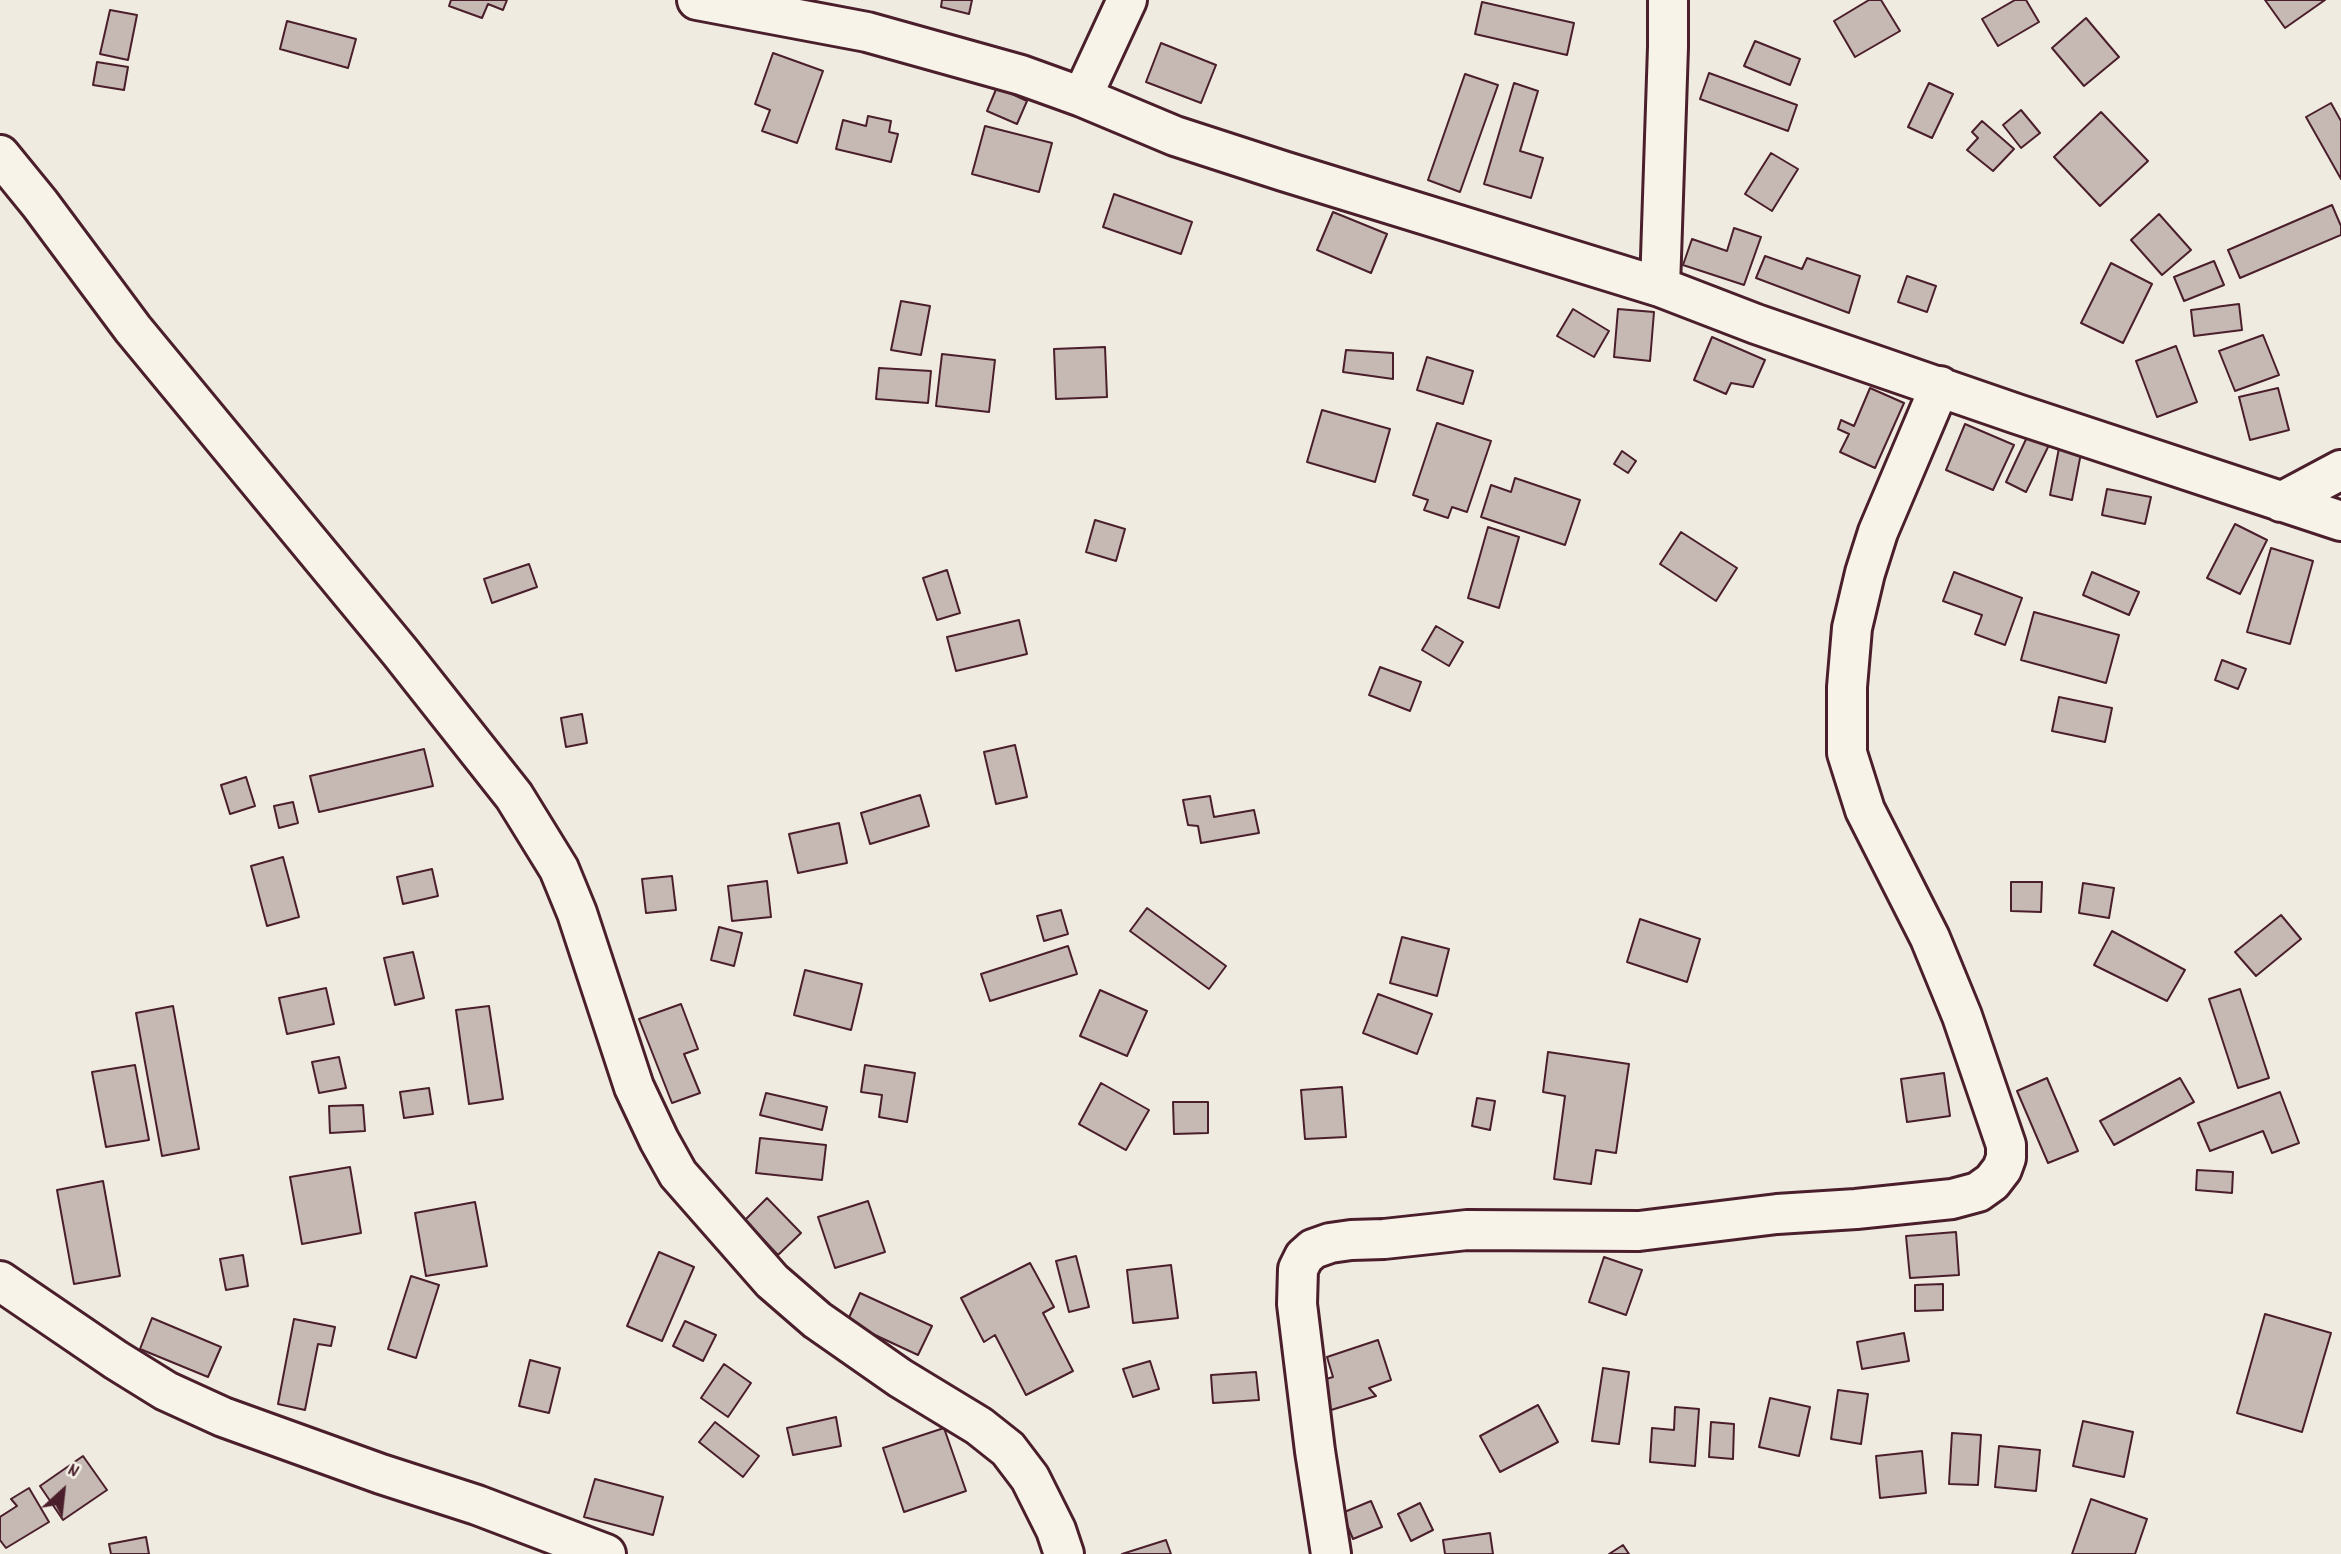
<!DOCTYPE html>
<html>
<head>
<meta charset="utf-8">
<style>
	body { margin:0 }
	#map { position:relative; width:2341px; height:1554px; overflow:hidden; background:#f0ebe0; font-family:Dekko,sans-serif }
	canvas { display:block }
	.north { position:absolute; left:28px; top:1456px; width:70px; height:70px; -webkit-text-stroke:5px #f7f3e8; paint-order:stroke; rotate:27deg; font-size:19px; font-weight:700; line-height:28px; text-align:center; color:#4a1f2b }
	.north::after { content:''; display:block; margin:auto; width:24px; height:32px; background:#4a1f2b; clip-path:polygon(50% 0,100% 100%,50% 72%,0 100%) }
</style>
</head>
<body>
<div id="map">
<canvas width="2341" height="1554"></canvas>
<div class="north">N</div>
</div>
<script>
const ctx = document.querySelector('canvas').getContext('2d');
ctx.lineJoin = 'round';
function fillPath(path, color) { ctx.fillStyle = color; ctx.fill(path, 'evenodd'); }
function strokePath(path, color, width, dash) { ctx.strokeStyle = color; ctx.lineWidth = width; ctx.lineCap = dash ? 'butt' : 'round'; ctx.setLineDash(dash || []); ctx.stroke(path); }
const building = new Path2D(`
	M451 0H507L503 10 488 4 482 18 449 6Z
	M942 0H972L969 14 941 7Z
	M1869 0H1881L1900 31 1855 57 1834 21Z
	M2015 0H2026L2039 22 1998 46 1982 19Z
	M2265 0H2325L2285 28Z
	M1482 2 1574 23 1567 55 1475 34Z
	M110 10 137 15 128 60 100 54Z
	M2086 18 2119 57 2084 86 2052 48Z
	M287 21 356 39 348 68 280 49Z
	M1755 41 1800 59 1790 85 1744 66Z
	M1161 43 1216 65 1201 103 1146 82Z
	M773 53 823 71 797 143 762 131 770 110 755 104Z
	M97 62 128 67 124 90 93 85Z
	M1709 73 1797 105 1788 131 1700 99Z
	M1465 74 1498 85 1460 192 1428 180Z
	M1514 83 1538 91 1520 151 1543 158 1531 198 1484 184Z
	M1929 83 1953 94 1932 138 1908 127Z
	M997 87 1027 101 1017 124 987 111Z
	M2331 103 2341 121V179L2306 117Z
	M2021 110 2040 133 2021 148 2003 125Z
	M2101 112 2148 161 2100 206 2054 157Z
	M868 116 891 121 889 132 898 134 891 162 836 149 843 120 866 126Z
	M1982 121 2014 149 1993 171 1967 150 1978 138 1972 132Z
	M985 126 1052 143 1039 192 972 174Z
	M1771 153 1798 169 1772 211 1745 194Z
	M1114 194 1192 222 1181 254 1103 227Z
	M2332 205 2341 226V235L2240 278 2228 250Z
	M1333 212 1387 234 1371 273 1317 250Z
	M2159 214 2191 250 2162 275 2131 240Z
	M1734 228 1761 237 1744 285 1683 265 1692 239 1727 251Z
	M1765 256 1802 269 1807 258 1860 276 1849 313 1756 278Z
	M2214 261 2224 285 2184 301 2174 277Z
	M2111 263 2152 284 2123 343 2081 323Z
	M1907 276 1936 286 1927 312 1898 302Z
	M901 301 930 306 921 355 891 350Z
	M2239 304 2242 330 2194 336 2191 310Z
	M1573 309 1609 331 1594 357 1557 336Z
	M1618 309 1654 312 1650 361 1614 357Z
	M2263 335 2279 375 2235 391 2219 351Z
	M1712 337 1765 360 1753 387 1731 383 1726 394 1694 380Z
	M2176 346 2197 402 2157 417 2136 361Z
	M1105 347 1107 397 1056 399 1054 349Z
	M1346 350 1393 353V379L1343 372Z
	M942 354 995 360 989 412 936 406Z
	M1427 357 1473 371 1463 404 1417 390Z
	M879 368 931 371 928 403 876 399Z
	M1870 388 1904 403 1875 468 1840 452 1849 434 1838 429 1841 420 1854 426Z
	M2278 388 2289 430 2250 440 2239 397Z
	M1322 410 1390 429 1375 482 1307 462Z
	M1437 423 1491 441 1467 512 1452 507 1448 518 1424 510 1428 500 1413 495Z
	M1965 424 2014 445 1993 490 1946 470Z
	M2028 435 2049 445 2026 492 2006 482Z
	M2059 448 2081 453 2072 500 2050 495Z
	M1622 451 1636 461 1628 473 1614 464Z
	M1515 478 1580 500 1565 545 1481 517 1491 485 1511 492Z
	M2107 489 2151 497 2145 524 2102 515Z
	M1095 520 1125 529 1116 561 1086 552Z
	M2235 524 2267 540 2240 594 2207 578Z
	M1488 527 1519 537 1499 608 1468 598Z
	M1681 532 1737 568 1716 601 1660 564Z
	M2271 548 2313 561 2290 644 2247 632Z
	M529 564 537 587 492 603 484 579Z
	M947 570 960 613 937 620 923 578Z
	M1954 572 2022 598 2005 645 1975 634 1982 615 1943 601Z
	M2092 572 2139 592 2129 615 2083 595Z
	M2034 612 2119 635 2106 683 2021 660Z
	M1019 620 1027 654 956 671 947 637Z
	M1436 626 1463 642 1449 666 1422 650Z
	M2222 660 2246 669 2238 689 2215 680Z
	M1380 667 1421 682 1410 711 1369 695Z
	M2059 697 2112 708 2105 742 2052 731Z
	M582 714 587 743 566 747 561 718Z
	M1015 745 1027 797 996 804 984 752Z
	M424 749 433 786 319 812 310 776Z
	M246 777 255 806 230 814 221 785Z
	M920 795 929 826 870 844 861 813Z
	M1210 796 1214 817 1254 810 1259 833 1201 843 1198 826 1188 825 1183 800Z
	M293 802 298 823 279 828 274 806Z
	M839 823 847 863 798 873 789 834Z
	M283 857 299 917 267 926 251 866Z
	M432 869 438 896 403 904 397 877Z
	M672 876 676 910 646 913 642 879Z
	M767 881 771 917 732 921 728 886Z
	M2011 882H2042L2041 912 2011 911Z
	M2083 883 2114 888 2109 918 2079 913Z
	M1147 908 1226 966 1209 989 1130 931Z
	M1061 910 1068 934 1044 941 1037 916Z
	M2281 915 2301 939 2256 976 2235 952Z
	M1640 919 1700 939 1687 982 1627 962Z
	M719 927 742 933 734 966 711 960Z
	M2112 931 2185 970 2167 1001 2094 965Z
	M1402 937 1449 949 1437 996 1390 983Z
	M1068 946 1077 974 990 1001 981 974Z
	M413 952 424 998 395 1005 384 958Z
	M805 970 862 984 851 1030 794 1015Z
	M326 988 334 1024 287 1034 279 998Z
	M2240 989 2269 1078 2238 1088 2209 999Z
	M1100 990 1147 1011 1127 1056 1080 1036Z
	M1378 994 1432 1014 1417 1054 1363 1033Z
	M681 1004 698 1049 684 1054 700 1093 672 1103 639 1019Z
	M173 1006 199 1149 162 1156 136 1013Z
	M489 1006 503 1099 469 1104 456 1010Z
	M1548 1052 1629 1064 1616 1153 1596 1150 1591 1184 1554 1179 1565 1096 1543 1092Z
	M339 1057 346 1088 319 1093 312 1062Z
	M135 1065 149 1140 106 1147 92 1072Z
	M865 1065 915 1073 907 1122 879 1117 882 1095 861 1092Z
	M1944 1073 1950 1116 1907 1122 1901 1079Z
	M2047 1078 2078 1151 2048 1163 2017 1091Z
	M2180 1078 2194 1102 2114 1145 2100 1121Z
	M1101 1083 1149 1110 1126 1150 1079 1124Z
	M1342 1087 1346 1137 1305 1139 1301 1090Z
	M429 1088 433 1114 404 1118 400 1092Z
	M2280 1092 2299 1143 2272 1153 2263 1131 2210 1151 2198 1123Z
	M766 1093 827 1107 822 1130 760 1115Z
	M1477 1098 1495 1101 1490 1130 1472 1126Z
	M1173 1102H1208V1133L1174 1134Z
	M363 1105 365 1131 330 1133 329 1106Z
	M760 1138 826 1145 822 1180 756 1173Z
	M350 1167 361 1233 302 1244 290 1177Z
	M2197 1170 2233 1172 2232 1193 2196 1190Z
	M103 1181 120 1276 74 1284 57 1190Z
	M767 1198 801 1233 778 1255 745 1220Z
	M868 1201 885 1252 835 1268 818 1217Z
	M475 1202 487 1266 426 1276 415 1213Z
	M1956 1232 1959 1275 1910 1278 1906 1236Z
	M659 1252 694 1267 662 1341 627 1326Z
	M243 1255 248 1286 226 1290 220 1259Z
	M1076 1256 1089 1307 1069 1312 1056 1261Z
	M1604 1257 1642 1270 1626 1315 1589 1302Z
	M1030 1263 1054 1307 1043 1313 1073 1371 1026 1395 995 1335 984 1342 961 1298Z
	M1171 1265 1178 1318 1133 1323 1127 1270Z
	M411 1276 439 1285 416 1358 388 1349Z
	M1943 1284V1310L1915 1311V1285Z
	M860 1293 932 1326 918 1355 847 1322Z
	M2265 1314 2331 1333 2302 1432 2237 1413Z
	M152 1318 221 1347 208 1377 140 1349Z
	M294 1319 335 1327 331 1346 318 1344 305 1410 278 1404Z
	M685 1321 716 1335 703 1361 673 1346Z
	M1904 1333 1909 1361 1862 1369 1857 1342Z
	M1378 1340 1391 1380 1369 1388 1376 1396 1328 1411 1319 1381 1333 1377 1327 1357Z
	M530 1360 560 1368 549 1413 519 1406Z
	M1150 1361 1159 1389 1133 1397 1123 1369Z
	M724 1364 751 1383 728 1417 701 1398Z
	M1603 1368 1629 1372 1619 1444 1592 1441Z
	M1256 1372 1259 1400 1213 1403 1211 1375Z
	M1838 1390 1868 1394 1861 1444 1831 1439Z
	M1770 1398 1810 1407 1799 1456 1759 1447Z
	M1538 1405 1558 1442 1500 1472 1480 1436Z
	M1675 1407 1699 1409 1695 1466 1650 1462 1652 1428 1674 1430Z
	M836 1417 841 1446 793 1455 787 1428Z
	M2083 1421 2133 1432 2124 1477 2073 1466Z
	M715 1422 759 1456 743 1477 699 1442Z
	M1711 1422 1734 1424 1733 1459 1709 1457Z
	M944 1428 966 1491 904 1512 883 1448Z
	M1952 1433 1981 1435 1978 1485 1949 1484Z
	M1999 1446 2040 1450 2036 1491 1995 1487Z
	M1922 1451 1926 1493 1880 1498 1876 1456Z
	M83 1456 107 1490 63 1520 40 1486Z
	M595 1479 663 1497 653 1535 584 1517Z
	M29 1488 49 1522 6 1548 0 1540V1517L17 1506 11 1499Z
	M2091 1499 2147 1519 2135 1554H2072Z
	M1371 1501 1382 1527 1353 1539 1342 1513Z
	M1420 1503 1433 1530 1411 1541 1398 1514Z
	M1490 1533 1493 1554H1445L1443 1540Z
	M146 1537 149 1554H111L109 1544Z
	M1166 1540 1171 1554H1122Z
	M1623 1545 1629 1554H1609Z`);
const street = new Path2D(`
	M697 0 867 32 1021 75 1082 97 1175 136 1283 171 1660 287 1756 324 2017 414 2341 521
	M1082 97 1127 0
	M0 155 40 204 133 329 400 652 514 796 559 869 577 913 634 1087 659 1140 678 1174 772 1281 817 1320 900 1378 979 1426 1008 1449 1030 1478 1056 1530 1064 1554
	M1660 287 1668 47V0
	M2281 502 2341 470
	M0 1281 116 1360 166 1391 223 1417 381 1474 477 1505 606 1554
	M1331 1554 1315 1451 1297 1304 1298 1269 1304 1257 1313 1249 1330 1243 1351 1240 1384 1239 1467 1230 1639 1231 1777 1214 1856 1209 1952 1199 1978 1192 1992 1182 2002 1169 2006 1158V1145L1962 1016 1930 938 1865 810 1847 753V687L1852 628 1865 573 1878 532 1940 386`);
fillPath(building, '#c6b8b3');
strokePath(building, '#4a1f2b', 2);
strokePath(street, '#4a1f2b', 44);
strokePath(street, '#f7f3e8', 38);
</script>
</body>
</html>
